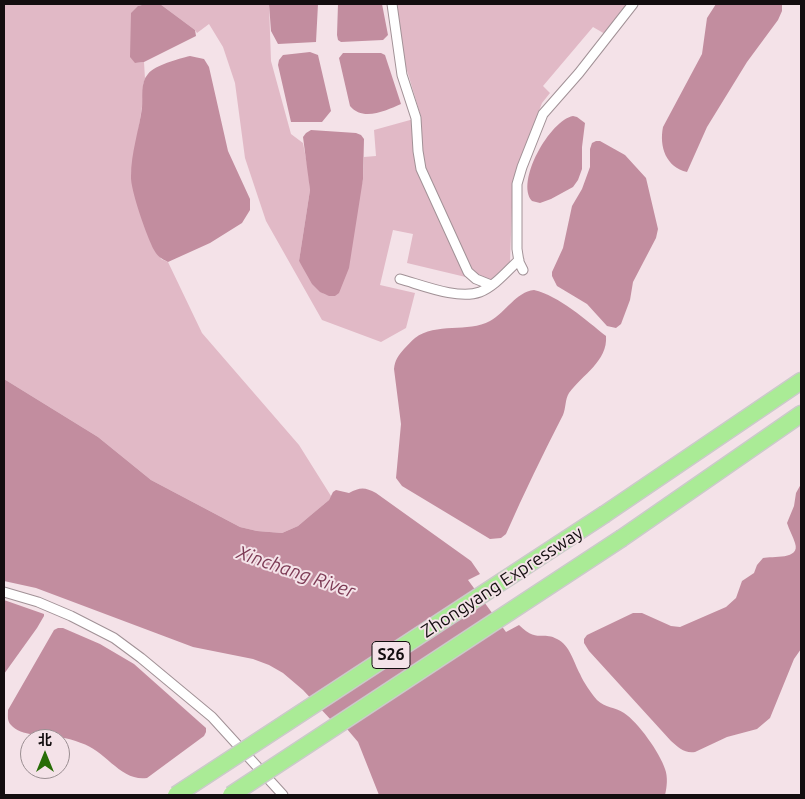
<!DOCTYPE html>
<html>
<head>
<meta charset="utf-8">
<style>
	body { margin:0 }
	#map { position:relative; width:805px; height:799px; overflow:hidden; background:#f4e2e8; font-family:Ubuntu,"Noto Sans SC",sans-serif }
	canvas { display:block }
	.frame { position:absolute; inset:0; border:5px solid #130d0f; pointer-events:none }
	.north { position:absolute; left:20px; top:729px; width:50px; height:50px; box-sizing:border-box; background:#f4e2e8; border:1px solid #9a8d91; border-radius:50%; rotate:0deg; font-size:14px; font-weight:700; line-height:20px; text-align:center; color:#130d0f }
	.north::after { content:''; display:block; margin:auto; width:18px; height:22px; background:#286d07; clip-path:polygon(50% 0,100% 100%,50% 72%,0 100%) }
</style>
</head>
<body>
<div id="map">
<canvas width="805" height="799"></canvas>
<div class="frame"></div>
<div class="north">北</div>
</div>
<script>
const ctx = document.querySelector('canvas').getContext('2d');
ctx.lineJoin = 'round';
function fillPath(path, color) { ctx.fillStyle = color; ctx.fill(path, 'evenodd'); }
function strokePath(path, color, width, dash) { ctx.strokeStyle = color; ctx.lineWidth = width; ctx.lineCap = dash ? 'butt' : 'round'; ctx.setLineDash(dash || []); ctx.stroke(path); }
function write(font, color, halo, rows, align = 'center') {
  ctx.font = font + ' Ubuntu,sans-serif'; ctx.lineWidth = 4; ctx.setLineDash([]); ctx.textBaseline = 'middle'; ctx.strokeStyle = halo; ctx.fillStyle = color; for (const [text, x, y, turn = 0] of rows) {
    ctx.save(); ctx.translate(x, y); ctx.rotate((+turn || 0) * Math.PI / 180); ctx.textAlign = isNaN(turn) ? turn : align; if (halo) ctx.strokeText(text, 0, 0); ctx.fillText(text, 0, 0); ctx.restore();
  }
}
const green = new Path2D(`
	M4 4H146L138 6 135 63 144 62 145 79 143 84 142 107 131 176 161 259 168 262 202 333 299 445 331 496 329 500 298 526 282 533 257 531 240 527 151 480 98 437 4 379Z
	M160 4H269L271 61 291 134 303 143 308 169 310 190 299 261 324 294 335 296 363 179 364 157 376 156 374 130 421 117 400 47 393 4H627L605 34 593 27 543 86 550 93 542 103 513 179 510 262 491 280 474 279 407 263 413 234 393 230 380 285 415 293 406 328 381 342 322 320 266 221 245 158 235 83 223 47 209 24 197 33 195 30Z`);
const water = new Path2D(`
	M146 4H160L195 30 196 36 144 62 135 63 130 57 131 13 138 6Z
	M269 4H318L316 42 278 44 271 31Z
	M338 4H382L388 35 383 40 341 42 338 40 337 35Z
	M716 4H782V11L778 20 747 62 707 127 687 172C666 167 659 147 663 127L702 54 707 18Z
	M310 52 318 55 331 111 322 122H291L278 65 279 60 283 55Z
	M343 53H381L385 55 401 104C387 110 363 122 350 106L339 58Z
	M190 56 204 59 209 67 228 151 250 199V210L242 223 210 243 168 262C162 259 157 256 154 250 147 237 130 189 131 176 131 153 139 130 142 108 143 97 140 83 148 74 155 65 178 59 190 56Z
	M573 116 577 117 585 123 582 147V169L578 180 573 187 551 199 540 203 532 201C515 182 550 120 573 116Z
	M311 130 356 133 361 135 364 139 363 179 349 268 339 293 335 296H329L320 292 312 284 299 261 310 190 303 137 306 133Z
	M596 141H600L625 155 646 178 658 229 656 238 633 282 630 300 621 324 616 328 607 326 587 304 557 286 552 276V272L563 248 572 206 582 189 590 167V149L592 143Z
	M534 290C559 296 586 320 606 336 608 361 582 375 569 393 565 399 566 408 563 415 543 454 524 493 506 534L501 538 490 539 402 486 396 478 401 424 394 369C395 360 398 356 404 349 408 345 411 341 415 338 436 322 468 333 490 321 506 312 516 292 534 290Z
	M4 379 98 437 151 480 240 527 257 531 282 533 298 526 311 515 329 500 333 492 336 490 349 493C360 487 365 487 376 493L471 561 480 574 468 580 506 632 519 625C537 643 542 631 557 639 570 645 574 663 580 674 584 683 591 693 597 700 605 708 615 707 624 713 638 722 660 753 665 769 668 777 667 787 665 795H379L358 742 347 729 332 721 303 690 283 673 269 665 253 659 193 647 36 588 4 581Z
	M801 484V649L794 659 770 718 757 729 727 737 695 752C685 754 678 747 671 741L589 651 584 643V639L587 635 633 613H642L671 626 680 627 726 607 736 598 742 581 754 573 757 565 763 558C772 556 801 560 795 543 793 536 789 530 787 523L794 506 796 493Z
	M4 600 44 614V616L37 628 4 674Z
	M58 628H63L100 644 134 664 206 728V732L204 736 147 778C121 782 105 750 81 743 74 740 66 738 59 737 44 734 21 737 11 725 7 721 8 716 8 710L54 630Z`);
const minor = new Path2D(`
	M392 4 402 75 416 118 418 151 421 169 468 272 476 279 491 285
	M523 270 519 262 517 249V184L522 167 543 114 579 73 633 4
	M400 279C422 285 458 300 480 292 494 287 507 271 519 260
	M4 592 38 602 71 616 114 638 141 658 212 717 283 795`);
const motorway = new Path2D(`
	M605 514 801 381
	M622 538 801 414`);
const motorwayBridge = new Path2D(`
	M176 795 605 514
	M231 795 622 538`);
const shields = [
	[391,655,38]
];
const shieldNames = [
	["S26",391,655]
];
const streetNames = [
	["Zhongyang Expressway",502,582,-33]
];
const waterNames = [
	["Xinchang River",296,572,19]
];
fillPath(green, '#e1b9c6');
fillPath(water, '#c28d9f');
strokePath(minor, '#a19196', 11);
strokePath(motorway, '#cbcaca', 19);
strokePath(minor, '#fff', 9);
strokePath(motorway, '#aaeb96', 16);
strokePath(motorwayBridge, '#cbcaca', 19, []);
strokePath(motorwayBridge, '#aaeb96', 16);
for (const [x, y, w] of shields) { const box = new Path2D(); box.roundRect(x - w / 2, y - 13.5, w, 27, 4); ctx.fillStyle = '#f4e2e8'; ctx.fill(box); strokePath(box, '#130d0f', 1); }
write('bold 16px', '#130d0f', null, shieldNames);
write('18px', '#130d0f', '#f4e2e8', streetNames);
write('italic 19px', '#7d3b55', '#f4e2e8', waterNames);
</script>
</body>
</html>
